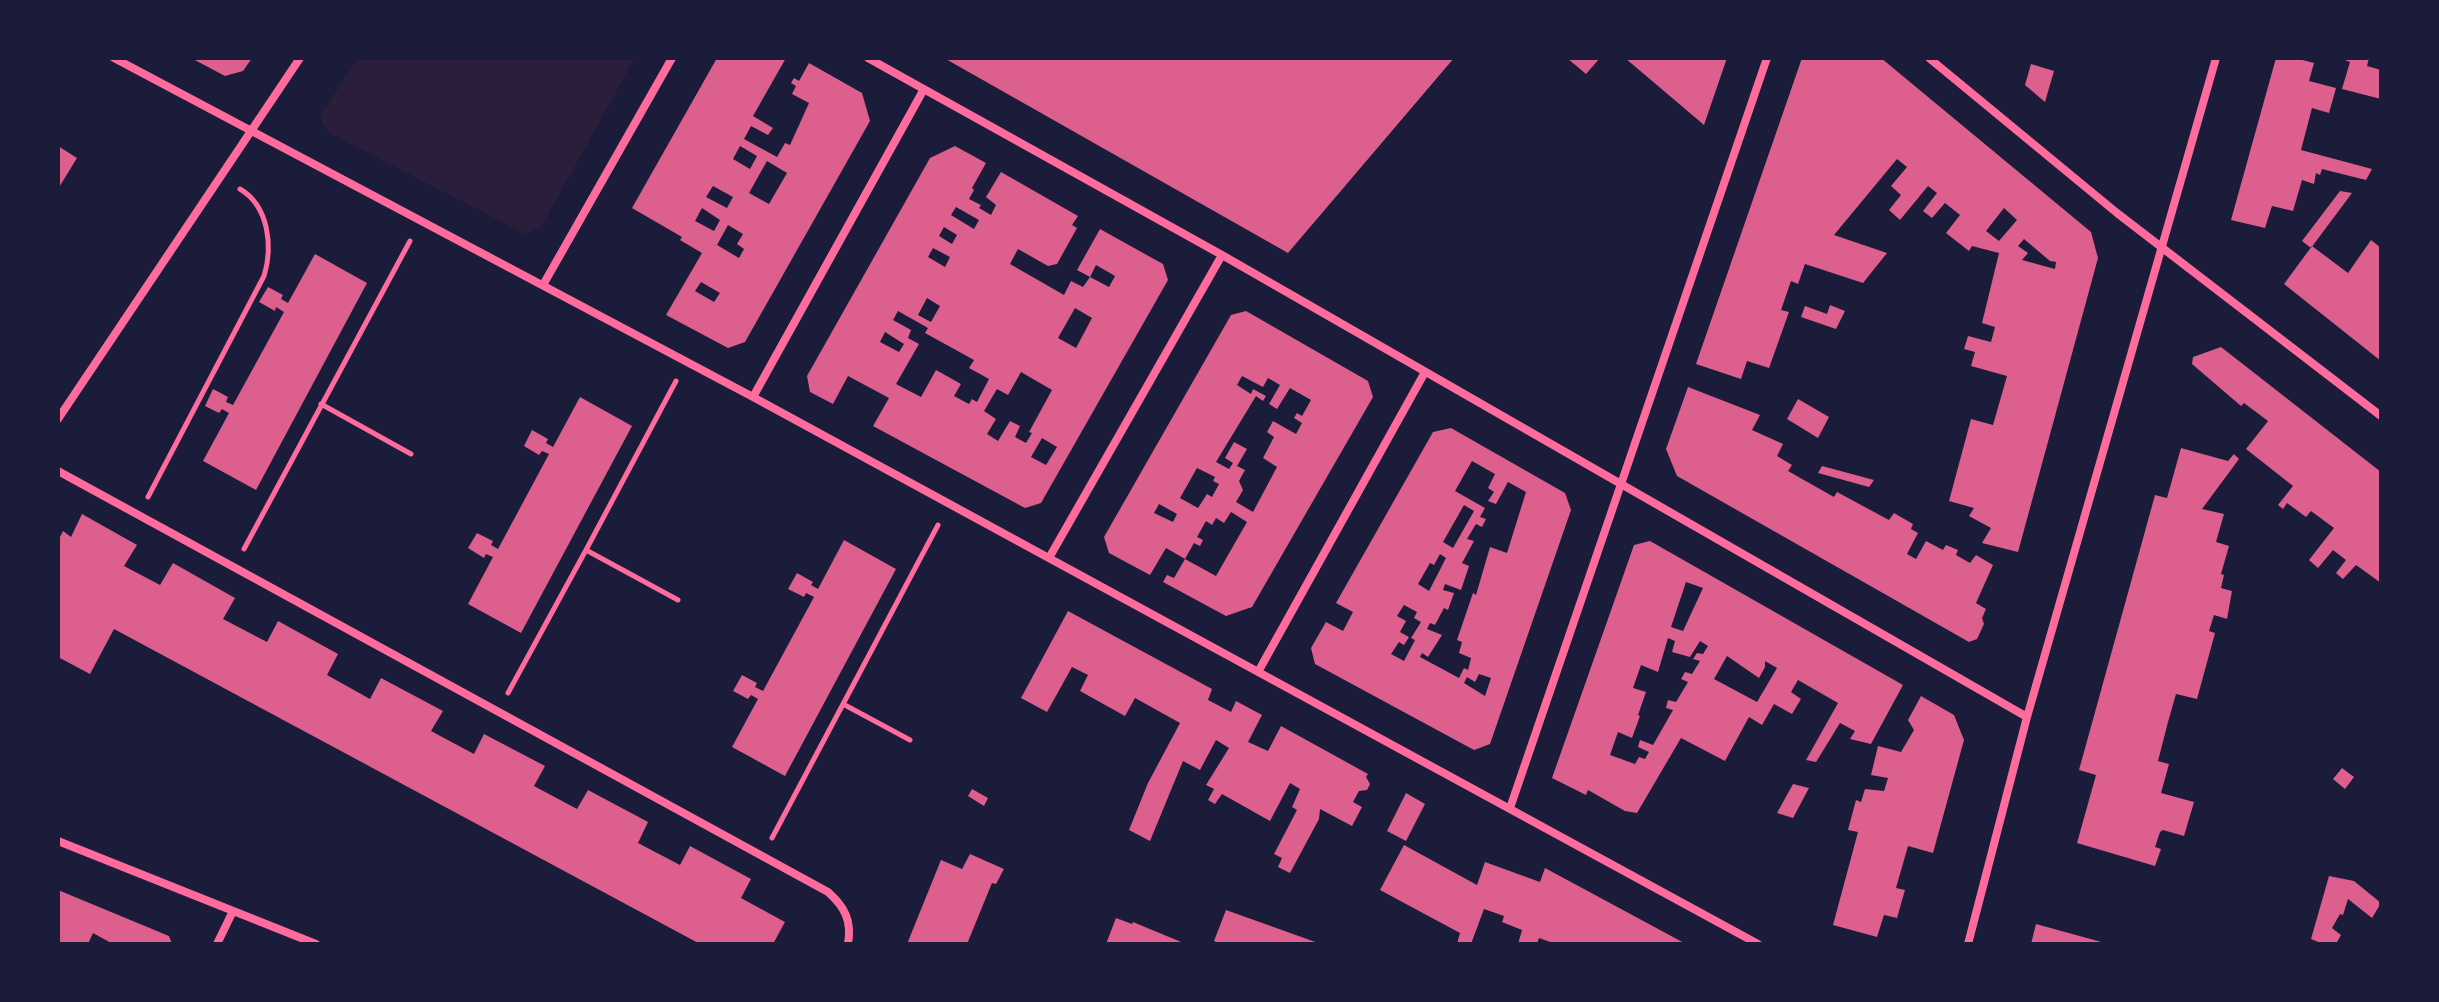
<!DOCTYPE html>
<html>
<head>
<meta charset="utf-8">
<style>
	body { margin:0 }
	#map { position:relative; width:2439px; height:1002px; overflow:hidden; background:#1b1b3a; font-family:Figtree,sans-serif }
	canvas { display:block }
	.frame { position:absolute; inset:0; border:60px solid #1b1b3a; pointer-events:none }
</style>
</head>
<body>
<div id="map">
<canvas width="2439" height="1002"></canvas>
<div class="frame"></div>
</div>
<script>
const ctx = document.querySelector('canvas').getContext('2d');
ctx.lineJoin = 'round';
function fillPath(path, color) { ctx.fillStyle = color; ctx.fill(path, 'evenodd'); }
function strokePath(path, color, width, dash) { ctx.strokeStyle = color; ctx.lineWidth = width; ctx.lineCap = dash ? 'butt' : 'round'; ctx.setLineDash(dash || []); ctx.stroke(path); }
const green = new Path2D(`
	M358 58H635L541 227 525 234 330 133 322 124V113Z`);
const building = new Path2D(`
	M191 58H252L243 71 225 76Z
	M717 58H786L753 116 773 128 768 135 751 126 744 139 777 157 785 143 790 145 809 103 792 94 796 86 791 83 794 78 799 81 809 63 862 93 870 121 745 342 728 348 666 315 702 253 680 240 682 237 632 208ZM740 146 757 156 750 169 733 159ZM767 161 787 173 769 204 749 193ZM713 186 733 197 727 208 706 197ZM702 208 720 220 714 231 695 221ZM728 225 743 234 737 244 744 249 739 258 717 245ZM701 282 720 293 714 302 695 291Z
	M944 58H1454L1288 253Z
	M1567 58H1600L1586 74Z
	M1625 58H1727L1704 125Z
	M1802 58H1881L2091 232 2098 258 2018 552 1982 543 1991 528 1969 516 1974 508 1949 501 1971 419 1993 425 2007 376 1971 366 1975 352 1964 349 1968 336 1991 342 1995 327 1982 323 1999 253 1972 246 1969 251 1946 233 1960 215 1945 203 1932 218 1923 211 1937 193 1928 186 1900 220 1889 210 1901 195 1891 186 1907 167 1897 159 1834 235 1887 253 1863 283 1805 264 1798 284 1791 281 1781 310 1789 312 1769 368 1747 361 1741 379 1696 364ZM2004 208 2017 220 1999 241 1986 231ZM2024 239 2050 261 2056 262 2055 269 2022 260 2028 253 2018 246Z
	M2276 58H2295L2314 63 2309 81 2336 88 2329 113 2312 108 2301 150 2372 169 2366 180 2322 169 2320 175 2316 173 2314 184 2302 180 2293 211 2272 206 2265 228 2231 220Z
	M2340 58H2369L2367 66 2381 70V99L2342 89 2350 62Z
	M2031 64 2054 71 2045 102 2025 85Z
	M58 146 77 158 58 189Z
	M955 146 986 163 972 188 974 190 969 199 981 205 979 208 991 215 996 205 986 197 1001 172 1078 216 1072 225 1077 228 1057 264 1048 266 1018 249 1010 264 1064 295 1071 281 1083 287 1090 277 1077 270 1100 229 1163 264 1168 280 1041 503 1025 508 873 426 889 398 848 376 833 404 810 392 807 376 930 158ZM956 207 979 220 974 229 951 215ZM944 227 957 235 952 244 939 236ZM933 248 950 257 945 267 928 257ZM1096 265 1115 276 1109 287 1090 277ZM927 298 940 306 931 322 918 315ZM1075 308 1092 318 1076 348 1058 338ZM898 311 928 328 925 333 974 360 969 368 989 379 977 402 972 399 969 404 954 396 961 384 936 370 921 397 896 384 919 344 908 338 911 330 893 320ZM885 332 904 344 899 352 880 342ZM1021 372 1052 390 1029 432 1032 433 1026 443 1015 437 1020 426 1010 421 998 441 987 434 996 419 984 411 997 389 1008 395ZM1042 438 1057 447 1046 465 1031 457Z
	M2340 191 2352 193 2311 248 2302 241Z
	M2371 240 2381 248V361L2284 284 2312 246 2348 273Z
	M315 254 367 283 256 490 203 461 229 413 222 409 219 413 205 406 213 389 228 397 226 402 233 405 284 312 276 307 275 311 259 302 268 287 283 295 281 299 288 303Z
	M1830 305 1845 311 1836 329 1801 317 1805 306 1827 314Z
	M1246 311 1368 381 1373 397 1252 607 1226 616 1163 582 1167 575 1174 578 1185 559 1216 576 1247 522 1231 512 1224 523 1216 518 1212 525 1206 521 1197 537 1203 540 1200 546 1194 543 1185 559 1166 548 1150 575 1109 553 1104 537 1231 315ZM1242 376 1263 387 1268 378 1280 385 1269 404 1277 409 1290 388 1311 400 1302 416 1297 413 1294 418 1302 423 1296 434 1273 421 1267 432 1274 437 1263 458 1277 467 1253 512 1236 502 1243 490 1239 481 1245 470 1237 466 1247 449 1234 442 1225 458 1233 463 1229 469 1216 462 1256 396 1263 401 1266 396 1253 389 1251 394 1237 385ZM1197 468 1215 477 1213 481 1219 484 1212 497 1207 494 1198 508 1180 498ZM1159 504 1177 514 1173 522 1154 513Z
	M2221 347 2381 472V583L2356 565 2343 579 2336 573 2346 560 2333 550 2318 568 2309 560 2334 528 2311 511 2306 517 2287 503 2283 509 2278 505 2293 486 2246 449 2268 421 2244 403 2241 406 2192 364 2193 357Z
	M1688 387 1760 415 1752 430 1783 444 1777 456 1792 465 1788 471 1834 497 1837 492 1889 520 1894 513 1913 524 1911 529 1918 533 1907 554 1916 559 1926 541 1943 550 1946 545 1958 550 1956 555 1970 563 1976 555 1993 565 1976 603 1986 609 1982 618 1984 624 1977 639 1969 642 1677 476 1666 449Z
	M580 397 632 426 521 633 468 604 493 557 486 554 484 558 468 548 477 533 493 541 491 545 498 549 549 454 542 451 539 455 524 446 532 430 548 439 546 443 553 447Z
	M1798 399 1829 417 1818 438 1787 419Z
	M1451 428 1565 493 1571 510 1490 744 1474 750 1315 664 1311 648 1326 622 1343 631 1353 612 1336 603 1433 432ZM1472 461 1495 474 1488 488 1494 492 1488 501 1496 504 1508 482 1526 492 1507 553 1490 547 1476 595 1473 593 1457 640 1462 642 1459 653 1471 658 1468 670 1464 668 1459 678 1420 657 1422 653 1428 657 1442 635 1427 629 1430 623 1435 625 1444 608 1448 610 1454 593 1443 590 1445 584 1461 590 1469 566 1462 563 1474 541 1467 539 1476 524 1482 527 1486 519 1480 517 1485 508 1455 491ZM1464 505 1474 511 1453 548 1443 542ZM1440 554 1446 558 1429 591 1418 584 1430 563 1434 565ZM1404 605 1417 612 1414 618 1421 622 1411 638 1415 640 1404 661 1391 654 1399 642 1404 645 1409 637 1400 632 1406 621 1397 616ZM1479 674 1491 678 1485 696 1464 683 1467 677 1475 682Z
	M2181 448 2228 461 2234 454 2239 459 2202 509 2224 514 2216 542 2229 546 2221 574 2224 575 2221 588 2232 591 2227 619 2214 615 2209 631 2215 633 2197 699 2176 694 2168 722 2158 761 2169 764 2161 793 2194 802 2184 836 2163 830 2160 832 2155 847 2161 849 2155 866 2077 843 2096 775 2079 770 2155 495 2167 498Z
	M1822 466 1874 480 1869 487 1818 473Z
	M82 514 137 545 124 566 160 585 173 563 235 598 223 619 267 642 278 621 338 654 327 675 370 699 381 678 443 711 431 731 474 754 484 734 545 766 534 786 577 809 588 790 648 822 638 843 680 865 690 846 751 879 741 898 785 922 773 944H700L114 629 90 674 58 657V541L63 531 71 537Z
	M844 540 896 569 785 776 732 747 758 699 751 695 748 699 733 691 742 675 757 683 755 687 763 691 814 597 806 593 804 597 788 589 797 573 813 582 811 585 818 589Z
	M1650 541 1903 685 1871 744 1850 739 1855 731 1840 723 1816 762 1806 760 1838 703 1798 680 1791 692 1801 699 1792 714 1774 704 1762 725 1749 717 1725 761 1681 738 1637 813 1625 811 1588 790 1586 795 1552 778 1634 545ZM1686 582 1703 588 1683 631 1671 627ZM1668 638 1675 641 1672 652 1690 657 1700 641 1708 646 1703 654 1697 653 1693 659 1700 661 1692 674 1685 672 1681 679 1688 682 1676 702 1668 700 1666 708 1673 710 1653 745 1640 740 1638 747 1649 752 1645 759 1639 757 1635 764 1610 755 1618 732 1632 738 1640 716 1638 715 1646 692 1633 688 1641 665 1658 672ZM1727 656 1759 678 1765 667V661L1777 668 1757 702 1714 679Z
	M1068 611 1212 689 1208 700 1231 712 1236 701 1262 715 1248 742 1268 751 1281 726 1368 774 1366 777 1370 784 1367 790 1359 791 1353 802 1362 807 1352 826 1320 809 1319 819 1290 873 1278 867 1282 858 1274 854 1297 810 1292 807 1300 789 1290 783 1270 821 1222 794 1215 804 1208 800 1214 789 1206 785 1229 748 1216 740 1200 770 1183 761 1150 841 1129 830 1148 783 1180 723 1135 698 1125 716 1080 691 1088 675 1072 667 1047 712 1021 698Z
	M1921 696 1954 715 1964 740 1933 853 1908 846 1896 888 1905 890 1897 918 1884 915 1877 937 1833 925 1858 832 1848 830 1856 800 1861 802 1865 789 1884 791 1888 778 1871 775 1878 746 1901 752 1914 730 1908 720Z
	M2342 768 2354 777 2345 789 2333 779Z
	M1793 784 1809 788 1793 818 1777 813Z
	M972 789 988 798 984 806 968 796Z
	M1406 793 1425 804 1406 841 1387 831Z
	M1404 845 1477 885 1485 862 1540 882 1545 868 1686 944H1556L1539 938 1537 944H1518L1522 930 1502 922 1504 916 1484 909 1471 944H1457L1460 933 1380 890Z
	M970 854 1004 869 996 884 992 883 967 944H907L941 860 962 869Z
	M2329 876 2354 881 2381 903 2372 918 2348 899 2343 915 2340 914 2332 928 2341 935 2336 944H2323L2311 939Z
	M58 890 169 936 172 944H113L93 933 88 944H58Z
	M1226 910 1321 944H1220L1214 941Z
	M1116 918 1132 924 1133 922 1186 944H1106Z
	M2036 924 2105 943 2104 944H2031Z`);
const path = new Path2D(`
	M321 404 411 454
	M148 497 264 276C273 247 269 206 240 189
	M244 549 410 241
	M586 550 676 381
	M508 693 586 550 678 600
	M843 704 910 740
	M772 838 938 525`);
const minor = new Path2D(`
	M114 58 753 397 1758 944
	M868 58 1222 255 2027 717
	M1929 58 2117 213 2381 416
	M543 285 672 58
	M753 397 924 89
	M58 419 300 58
	M58 471 828 892C845 907 852 921 848 944
	M1049 558 1222 255
	M1258 672 1425 372
	M1510 808 1767 58
	M58 841 316 944
	M217 944 233 911
	M1968 944 2027 717 2216 58`);
fillPath(green, '#2a1e3b');
fillPath(building, '#dd5f8e');
strokePath(path, '#ff6b9d', 5);
strokePath(minor, '#ff6b9d', 8);
</script>
</body>
</html>
